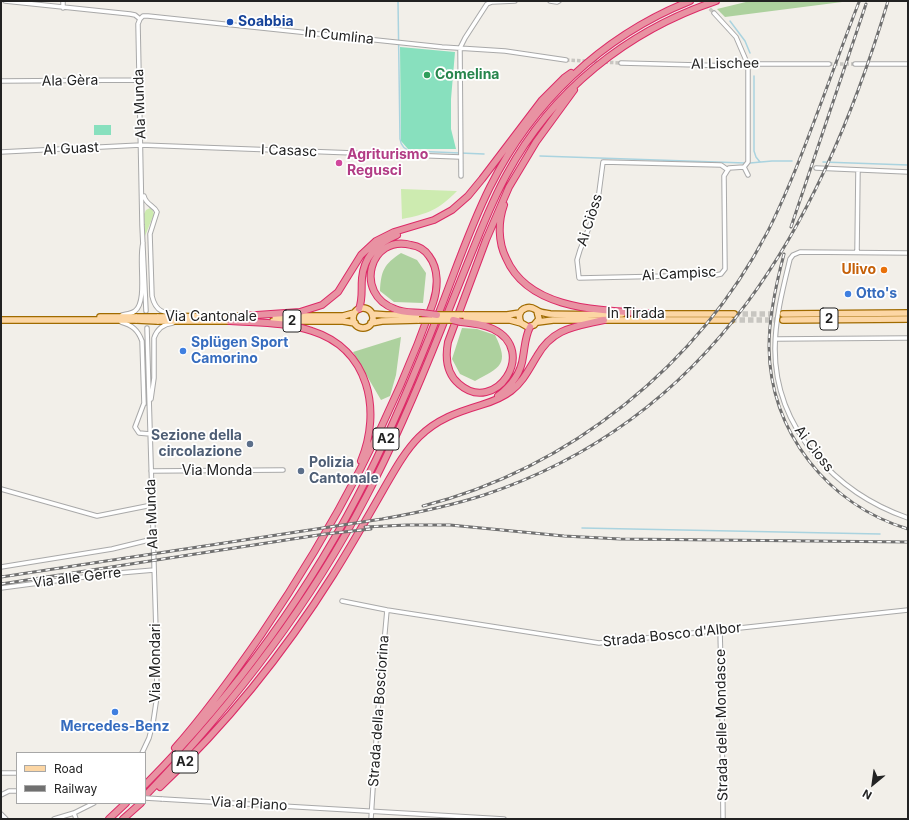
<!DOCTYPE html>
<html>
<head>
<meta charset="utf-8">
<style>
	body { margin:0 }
	#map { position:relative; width:909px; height:820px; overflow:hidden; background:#f2efe9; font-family:Inter,sans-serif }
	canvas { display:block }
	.frame { position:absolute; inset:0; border:2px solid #222; pointer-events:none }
	.legend { position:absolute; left:16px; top:752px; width:130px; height:52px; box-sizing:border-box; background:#fff; border:1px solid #a7a7a7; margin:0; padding:5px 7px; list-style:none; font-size:12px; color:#222 }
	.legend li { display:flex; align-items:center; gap:8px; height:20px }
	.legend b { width:20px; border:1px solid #a7a7a7 }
	.north { position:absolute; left:853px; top:764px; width:40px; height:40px; -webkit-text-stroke:3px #fff; paint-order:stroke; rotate:209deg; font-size:11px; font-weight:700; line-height:16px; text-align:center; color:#222 }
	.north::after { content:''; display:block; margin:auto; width:14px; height:18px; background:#222; clip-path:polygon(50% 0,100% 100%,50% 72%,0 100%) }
</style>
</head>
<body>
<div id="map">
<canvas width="909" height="820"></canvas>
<div class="frame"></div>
<ul class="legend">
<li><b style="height:5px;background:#fcd6a4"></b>Road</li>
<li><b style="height:5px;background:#707070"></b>Railway</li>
</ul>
<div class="north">N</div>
</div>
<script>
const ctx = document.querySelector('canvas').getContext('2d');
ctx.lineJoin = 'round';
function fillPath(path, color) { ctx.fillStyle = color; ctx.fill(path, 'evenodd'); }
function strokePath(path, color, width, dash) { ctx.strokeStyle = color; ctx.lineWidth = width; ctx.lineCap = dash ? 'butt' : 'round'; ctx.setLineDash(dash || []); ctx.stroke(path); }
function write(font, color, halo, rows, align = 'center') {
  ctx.font = font + ' Inter,sans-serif'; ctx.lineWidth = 3.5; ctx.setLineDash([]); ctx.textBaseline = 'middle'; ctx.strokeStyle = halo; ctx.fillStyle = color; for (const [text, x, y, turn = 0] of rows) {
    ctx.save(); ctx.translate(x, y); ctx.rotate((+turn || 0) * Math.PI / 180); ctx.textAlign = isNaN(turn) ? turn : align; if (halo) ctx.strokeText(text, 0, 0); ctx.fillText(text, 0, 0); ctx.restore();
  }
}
const grass = new Path2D(`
	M401 189 456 191H457C438 210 428 214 402 219Z
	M150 208 153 211 154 214 145 236 144 214 146 210Z`);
const forest = new Path2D(`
	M750 1H850L725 17 717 9Z
	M401 253 417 260 426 273 423 303 394 302 380 291C381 271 384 264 401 253Z
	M462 328 477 329 495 335C510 365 500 367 475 381L460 374 452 359Z
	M401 337 396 375 390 396 381 400 353 352Z`);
const pitch = new Path2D(`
	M400 47 455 52 451 99V129L456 149H408L401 141Z
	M94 125H111V135H94Z`);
const stream = new Path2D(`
	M398 1 400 139C401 147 405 150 412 151L484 154
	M730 21 745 41 750 53
	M754 76V151L756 157 760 162
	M540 156 745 163
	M823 162 908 165
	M750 163 772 161H792
	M582 528 880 534`);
const streetTunnel = new Path2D(`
	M702 1 714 13
	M566 60 621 63
	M829 64H855`);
const primaryTunnel = new Path2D(`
	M734 314H783
	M731 320H783`);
const street = new Path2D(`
	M5 1 130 14 135 15 140 19
	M63 1V8
	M550 1 557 2 559 1
	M714 13 736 37 748 65V162L744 167 729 168 724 176 725 269 721 274 716 275 579 278 577 260 580 250 594 215 598 200 603 162 721 165 728 170
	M140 19 143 16H148L442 47 505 51 566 60
	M140 19 138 24 142 225 146 311
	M621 63 736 66 755 64H829
	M855 64H908
	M1 81 139 80
	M1 152 141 145 460 157
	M744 167 748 175
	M816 168 908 172
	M461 176 460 48 465 38 487 4 492 2 515 1
	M144 196C146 205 154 205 157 212L150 234 152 296C156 314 166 313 181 314
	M857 252 858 170
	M908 253 800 252 793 255 790 259C783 288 775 319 775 349 775 429 836 493 908 518
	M122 315C126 314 131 314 135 311 148 301 138 260 143 243
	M121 322C132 325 138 330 142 341L144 404
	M776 339 908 338
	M151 399 154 378V338C157 329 164 324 173 323
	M144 403 135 427 139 433 150 434
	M151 471 283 470
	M1 489 97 516 152 505
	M1 567 112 549 153 539
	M1 588 107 574 154 570
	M342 601 387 610 599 643 908 610
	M720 630 722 710 723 819
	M142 753 149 738 153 723 157 696 156 631 147 328
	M1 773H17
	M1 795 9 791H17
	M162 799 504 819
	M74 813 76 819
	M1 814 6 819
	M54 819 74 813 94 803
	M371 819 378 710 387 610`);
const primary = new Path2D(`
	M353 318a10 10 0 1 1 20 0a10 10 0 1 1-20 0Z
	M537 311 539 319 534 325 528 327 521 323C518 317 519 310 526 308 532 306 534 309 538 311 541 313 546 313 550 314 574 315 598 314 622 314
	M372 314 386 315H418
	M657 314H734
	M783 314 908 313
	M463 315H507L520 313
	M275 316H343L354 313
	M100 317H137
	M157 317 246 316
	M1 320H137
	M466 320H510L521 323
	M783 320 908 319
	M157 321H234
	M273 321H343L355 323
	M538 322 553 320H731
	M371 323 382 321 419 320`);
const highway = new Path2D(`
	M504 205C498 222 498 242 506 258 530 314 610 310 661 314
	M359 309C363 298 361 290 362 278 364 257 378 243 397 235
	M242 316 300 312 322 305 338 292 361 255 376 241 394 232 434 220 452 210 468 196 482 179 542 100 564 78 571 73
	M230 321C257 323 286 322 312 331 369 349 382 410 361 461
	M461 322C472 323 483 324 493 329 539 351 495 416 459 384 446 373 445 358 448 342L486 240 509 187 536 142 574 90
	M498 396C511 386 521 374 523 357 525 346 525 337 530 327
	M175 748C206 713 234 674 261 635 331 532 391 421 433 303 438 288 439 269 429 256 425 250 418 246 411 245 370 234 353 294 395 309 403 313 413 312 422 313
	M145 785C234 695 311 590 368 476 395 422 418 366 440 310 456 269 470 227 490 187 532 103 602 36 690 1
	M160 787C227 724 284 653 333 575 350 548 366 520 382 492 393 473 404 452 419 437 437 419 458 412 481 405 491 402 502 398 511 391 523 382 529 369 537 356 553 328 574 327 604 320
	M145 796C232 706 308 608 366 497 395 442 419 385 442 327 452 302 462 277 472 252 483 225 493 199 507 174 552 91 627 31 716 1
	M109 819 126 803
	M123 819 141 803`);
const rail = new Path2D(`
	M791 227 866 4
	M784 254C776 284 769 316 769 347 770 432 828 505 908 529
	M423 506C571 468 698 365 768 231 785 197 799 162 812 127 828 85 843 43 859 2
	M365 527 407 525H450L564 536 620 539 908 542
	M1 577 382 519C416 513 450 506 484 495 715 418 822 221 888 1
	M1 584 325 534 371 529`);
const streetBridge = new Path2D(`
	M145 798 162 799`);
const primaryBridge = new Path2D(`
	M434 315H463
	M137 317H157
	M137 320 157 321
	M419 320H457`);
const highwayBridge = new Path2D(`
	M422 313 437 315
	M453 320 461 322`);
const markers = [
	[230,22,4,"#1a4fb4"],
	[427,75,4,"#2e9e5b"],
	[339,163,4,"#d1479c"],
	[884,270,4,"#e8710a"],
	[848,294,4,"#3f7fe0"],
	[183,351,4,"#3f7fe0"],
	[250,444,4,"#5c6f8a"],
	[301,471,4,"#5c6f8a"],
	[115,712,4,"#3f7fe0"]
];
const shields = [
	[829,319,18],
	[292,321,18],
	[386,439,26],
	[185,762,26]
];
const shieldNames = [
	["2",829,319],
	["2",292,321],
	["A2",386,439],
	["A2",185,762]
];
const transitNames = [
	["Soabbia",238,22]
];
const streetNames = [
	["In Cumlina",339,36,6],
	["Al Lischee",725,64,-1],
	["Ala Gèra",70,81,-1],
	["Ala Munda",140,104,-92],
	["Al Guast",71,149,-3],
	["I Casasc",289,151,2],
	["Ai Ciòss",590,220,-72],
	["Ai Campisc",679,274,-3],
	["In Tirada",636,314],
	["Via Cantonale",211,317],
	["Ai Cioss",814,449,52],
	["Via Monda",217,471],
	["Ala Munda",152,514,-92],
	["Via alle Gerre",77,578,-7],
	["Strada Bosco d'Albor",672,635,-6],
	["Via Mondari",156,663,-90],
	["Strada della Bosciorina",379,711,-86],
	["Strada delle Mondasce",722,725,-91],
	["Via al Piano",249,804,3]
];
const leisureNames = [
	["Comelina",435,75]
];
const hotelNames = [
	["Agriturismo",347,155],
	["Regusci",347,171]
];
const foodNames = [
	["Ulivo",876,270]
];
const shopNames = [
	["Otto's",856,294],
	["Splügen Sport",191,343],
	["Camorino",191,359],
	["Mercedes-Benz",115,727,"center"]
];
const serviceNames = [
	["Sezione della",242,436],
	["circolazione",242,452],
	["Polizia",309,463,"left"],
	["Cantonale",309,479,"left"]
];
fillPath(grass, '#cdebb0');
fillPath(forest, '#add19e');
fillPath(pitch, '#88e0be');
strokePath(stream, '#aad3df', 1.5);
strokePath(streetTunnel, '#c8c6c1', 3.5, [3.5, 2]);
strokePath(primaryTunnel, '#c8c6c1', 5.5, [5.5, 3]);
strokePath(street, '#a9a9a9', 5.5);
strokePath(primary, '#a06b00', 8);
strokePath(highway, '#dc2a67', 8);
strokePath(street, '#fff', 3.5);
strokePath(primary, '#fcd6a4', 5.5);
strokePath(highway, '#e892a2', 6);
strokePath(rail, '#707070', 3);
strokePath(rail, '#fff', 1.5, [4.5]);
strokePath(streetBridge, '#a9a9a9', 5.5, []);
strokePath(primaryBridge, '#a06b00', 8, []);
strokePath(highwayBridge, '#dc2a67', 8, []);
strokePath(streetBridge, '#fff', 3.5);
strokePath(primaryBridge, '#fcd6a4', 5.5);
strokePath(highwayBridge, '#e892a2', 6);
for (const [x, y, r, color] of markers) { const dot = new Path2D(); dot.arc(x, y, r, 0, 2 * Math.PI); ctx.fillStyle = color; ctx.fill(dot); strokePath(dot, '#fff', 1.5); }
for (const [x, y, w] of shields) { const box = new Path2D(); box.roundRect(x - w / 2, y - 11, w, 22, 3); ctx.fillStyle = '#fff'; ctx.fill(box); strokePath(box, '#222', 1); }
write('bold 13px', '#222', null, shieldNames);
write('bold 14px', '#164399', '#fff', transitNames, 'left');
write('14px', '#222', '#fff', streetNames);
write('bold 14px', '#27864d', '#fff', leisureNames, 'left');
write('bold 14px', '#b23c85', '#fff', hotelNames, 'left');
write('bold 14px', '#c56008', '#fff', foodNames, 'right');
write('bold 14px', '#366cbe', '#fff', shopNames, 'left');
write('bold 14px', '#4e5e75', '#fff', serviceNames, 'right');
</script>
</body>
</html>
